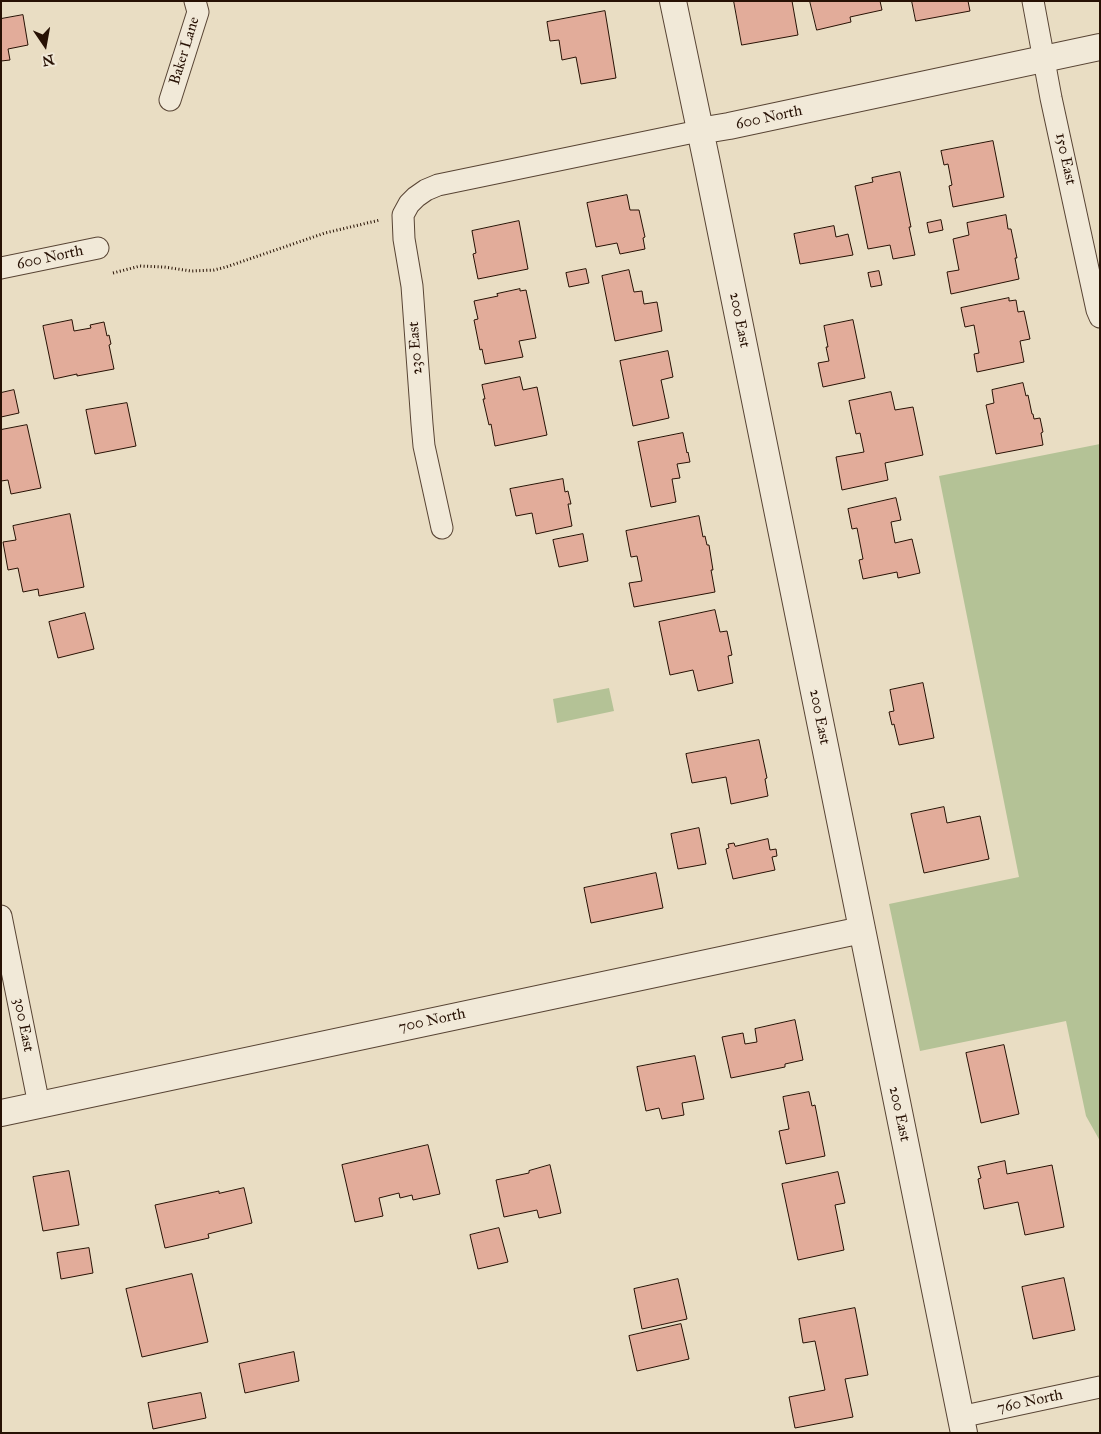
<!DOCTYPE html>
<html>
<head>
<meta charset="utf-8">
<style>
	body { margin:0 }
	#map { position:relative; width:1101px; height:1434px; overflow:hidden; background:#e9ddc3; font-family:"IM FELL Great Primer",serif }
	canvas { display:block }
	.frame { position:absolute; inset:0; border:2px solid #271104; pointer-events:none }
	.north { position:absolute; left:20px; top:20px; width:50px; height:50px; -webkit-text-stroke:4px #f1e9d8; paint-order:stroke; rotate:168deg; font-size:14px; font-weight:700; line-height:20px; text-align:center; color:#271104 }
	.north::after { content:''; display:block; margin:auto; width:18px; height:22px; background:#271104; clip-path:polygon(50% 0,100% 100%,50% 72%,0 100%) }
</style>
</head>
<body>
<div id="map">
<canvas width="1101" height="1434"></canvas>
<div class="frame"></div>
<div class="north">N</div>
</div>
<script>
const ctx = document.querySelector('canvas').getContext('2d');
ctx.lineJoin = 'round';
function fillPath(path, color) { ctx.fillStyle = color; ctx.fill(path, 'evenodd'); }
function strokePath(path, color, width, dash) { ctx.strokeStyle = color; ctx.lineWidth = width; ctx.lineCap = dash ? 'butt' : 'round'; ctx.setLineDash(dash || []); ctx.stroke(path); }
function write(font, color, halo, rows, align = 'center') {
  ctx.font = font + ' "IM FELL Great Primer",serif'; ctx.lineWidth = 4; ctx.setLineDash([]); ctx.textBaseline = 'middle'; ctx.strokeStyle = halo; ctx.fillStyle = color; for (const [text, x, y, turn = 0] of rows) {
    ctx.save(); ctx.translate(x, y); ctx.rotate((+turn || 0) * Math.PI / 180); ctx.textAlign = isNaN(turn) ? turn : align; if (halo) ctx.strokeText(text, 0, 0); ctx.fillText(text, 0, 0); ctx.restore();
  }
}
const green = new Path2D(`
	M1100 444V1141L1086 1116 1066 1021 920 1051 889 904 1019 877 939 476Z
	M609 688 614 711 557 723 553 699Z`);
const building = new Path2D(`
	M734 1H792L798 35 742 45Z
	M810 1H880L882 10 850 17 851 22 817 30Z
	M912 1H968L970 11 916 21Z
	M605 11 616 78 581 84 576 57 562 60 559 40 550 41 547 22Z
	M23 15 28 45 8 49 10 60 1 61V19Z
	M993 141 1004 197 953 207 949 186 952 185 948 164 944 165 941 151Z
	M900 172 911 227H909L915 255 893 259 890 245 868 249 855 186 873 182 872 178Z
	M627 195 630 210H639L645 237 643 238 645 249 620 254 617 243 596 247 587 203Z
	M1006 215 1008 229H1011L1017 258H1015L1019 279 951 294 947 272 959 270 953 239 969 235 967 223Z
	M941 220 943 230 929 233 927 223Z
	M519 221 528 269 478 279 473 254 476 253 472 231Z
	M834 226 836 237 848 234 853 255 800 264 794 234Z
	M586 269 589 283 569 287 566 273Z
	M629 270 634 292 642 291 644 304 657 302 662 331 615 341 602 276Z
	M879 271 882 285 871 287 868 273Z
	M520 289V291L526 290 536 338 519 341 523 357 485 364 482 349 480 350 474 320 478 319 474 301 498 296 497 294Z
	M1009 298V301L1016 300 1018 312 1024 311 1030 339 1020 341 1024 362 977 372 974 354 979 353 974 325 965 327 961 308Z
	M72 320 74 331 91 328 90 325 104 322 107 336 109 335 111 344 109 345 114 369 77 376V374L54 379 43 326Z
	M853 320 865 378 823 387 818 363 829 361 826 347H828L824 326Z
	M668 351 673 377 661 380 669 418 633 426 620 361Z
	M520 377 523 390 537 387 547 435 495 446 491 424 489 425 483 399H485L482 385Z
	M1023 383 1026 396 1028 395 1032 414H1033L1034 419 1040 418 1043 432 1041 433 1043 445 996 454 986 405 994 403 992 390Z
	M14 390 19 413 1 417V393Z
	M891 392 895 410 913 407 923 455 885 463 888 480 842 490 836 457 864 452 860 433 856 434 849 401Z
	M127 403 136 446 95 454 86 410Z
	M27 425 41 488 11 494 8 480 1 481V430Z
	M683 433 687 453 688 452 690 462 677 464 680 478 672 479 676 502 651 507 638 442Z
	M563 479 565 492 568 491 571 504H568L572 526 536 534 532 513 516 516 510 489Z
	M896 498 901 520 891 522 895 543 912 539 920 573 898 578 897 572 863 579 859 560 863 559 857 528 852 529 848 509Z
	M70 514 84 587 39 596 38 589 23 592 18 568 8 570 3 542 16 540 13 526Z
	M699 516 703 537 705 536 707 545H709L713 570H711L715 592 634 607 629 583 642 581 637 556 631 557 626 531Z
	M583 534 588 561 559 567 553 540Z
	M715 610 720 632 727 631 732 655 728 656 733 683 698 691 693 670 670 675 659 622Z
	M85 613 94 649 58 658 49 622Z
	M923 683 934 738 899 745 894 724 892 725 889 712 894 711 890 690Z
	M759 740 767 778 765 779 768 796 731 804 726 777 692 783 686 754Z
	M944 807 947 823 980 816 989 859 924 873 911 814Z
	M699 828 706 864 678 869 671 834Z
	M768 839 770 850 776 849 777 856 772 857 775 870 733 879 726 849 729 848 728 844 734 843 735 846Z
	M656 873 663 908 591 923 584 888Z
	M795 1020 803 1060 785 1064V1067L731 1078 722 1037 743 1033 745 1044 757 1042 755 1029Z
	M1004 1045 1019 1114 981 1123 966 1053Z
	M695 1056 704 1099 682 1103 684 1115 662 1119 659 1108 646 1111 637 1067Z
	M809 1092 812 1106 815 1105 825 1156 786 1164 779 1131 789 1129 783 1097Z
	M428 1145 440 1194 413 1200 412 1195 400 1198 399 1193 379 1198 383 1216 355 1222 342 1165Z
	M1005 1161 1007 1174 1052 1165 1064 1227 1025 1235 1018 1202 984 1209 978 1179 981 1178 978 1167Z
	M550 1165 561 1213 539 1218 537 1210 504 1217 496 1180 529 1173V1171Z
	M69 1171 79 1225 43 1231 33 1177Z
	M838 1172 845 1203 835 1205 844 1250 798 1260 782 1184Z
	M244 1188 252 1223 208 1234 209 1238 165 1248 155 1205 219 1191V1193Z
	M499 1228 508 1262 478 1269 470 1235Z
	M89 1248 93 1273 61 1279 57 1253Z
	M192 1274 208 1342 142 1357 126 1289Z
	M1064 1278 1075 1330 1033 1339 1022 1287Z
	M678 1279 687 1319 642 1329 634 1289Z
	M855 1308 868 1375 845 1379 853 1417 795 1428 789 1397 825 1390 815 1341 803 1343 799 1319Z
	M681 1324 689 1359 637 1371 629 1336Z
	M294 1352 299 1381 245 1393 239 1364Z
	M201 1393 206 1418 153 1429 148 1403Z`);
const path = new Path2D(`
	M113 273 140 266 164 267 191 271 214 270 226 267 325 233 380 220`);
const minor = new Path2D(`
	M1033 1 1051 98 1097 310 1100 317
	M170 100 198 12 195 1
	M1 268 98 248
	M442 528 424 446 422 424 412 286 404 239 403 215 409 204 416 197 426 190 438 185 699 131
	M1 916 39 1105
	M960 1417 1100 1387`);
const tertiary = new Path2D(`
	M673 1 707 163 964 1433
	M699 131 729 126 1100 47
	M1 1113 862 930`);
const streetNames = [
	["Baker Lane",185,51,-73],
	["600 North",769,118,-12],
	["150 East",1065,159,78],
	["600 North",50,258,-12],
	["200 East",739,320,79],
	["230 East",416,348,-94],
	["200 East",819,717,79],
	["700 North",432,1021,-12],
	["300 East",23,1025,79],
	["200 East",899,1114,78],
	["760 North",1030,1402,-12]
];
fillPath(green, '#b4c296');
fillPath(building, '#e2ac9a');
strokePath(building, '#271104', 1);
strokePath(minor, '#584434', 23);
strokePath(tertiary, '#584434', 28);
strokePath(path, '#271104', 3, [1, 2.5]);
strokePath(minor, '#f1e9d8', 21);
strokePath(tertiary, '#f1e9d8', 26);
write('15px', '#271104', '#f1e9d8', streetNames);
</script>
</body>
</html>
